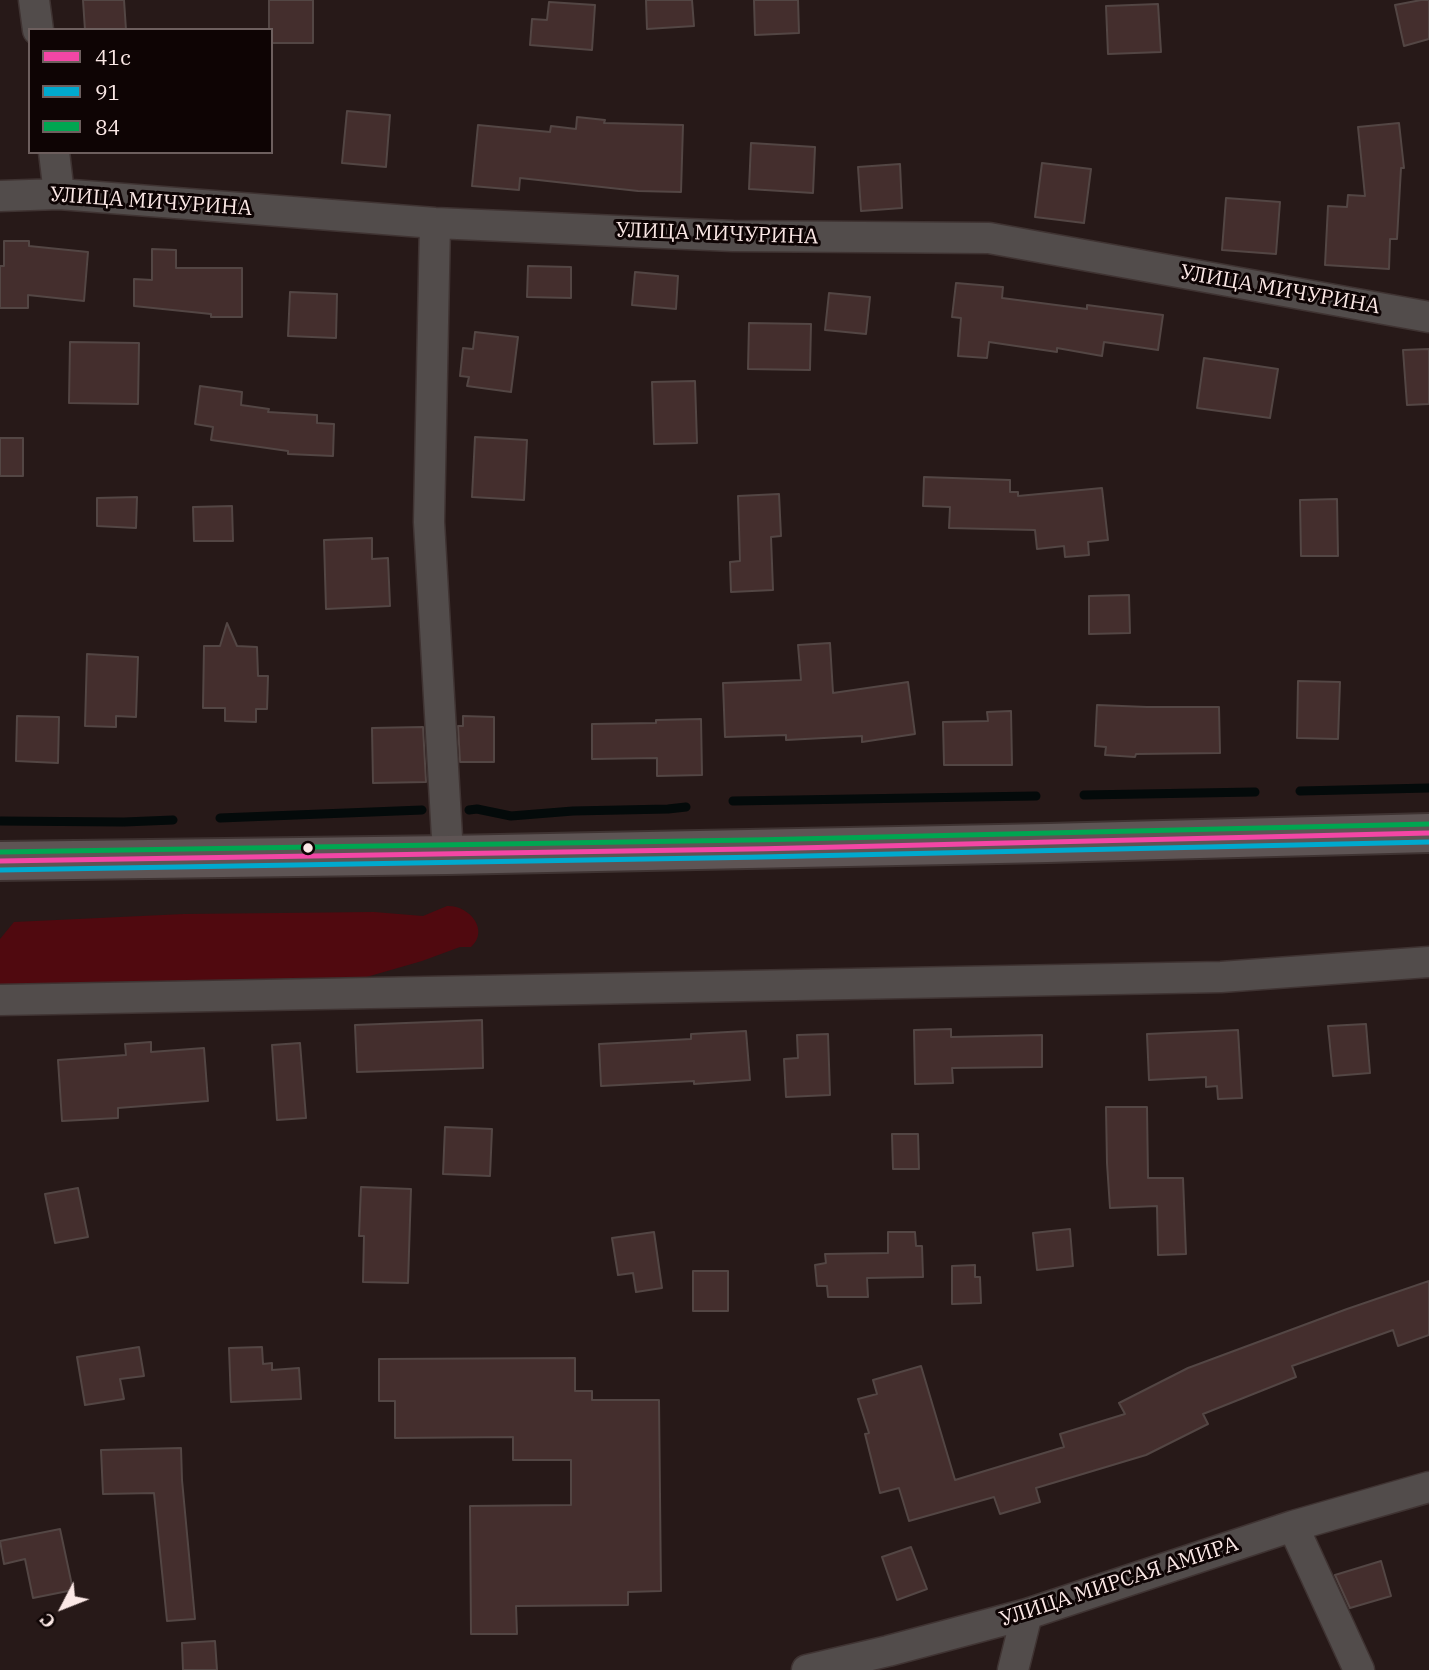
<!DOCTYPE html>
<html>
<head>
<meta charset="utf-8">
<style>
	body { margin:0 }
	#map { position:relative; width:1429px; height:1670px; overflow:hidden; background:#271918; font-family:"IBM Plex Serif",serif }
	canvas { display:block }
	.legend { position:absolute; left:28px; top:28px; width:245px; height:126px; box-sizing:border-box; background:#0e0404; border:2px solid #6d5f5e; margin:0; padding:9px 12px; list-style:none; font-size:21px; color:#fbe8e6 }
	.legend li { display:flex; align-items:center; gap:14px; height:35px }
	.legend b { width:35px; border:2px solid #6d5f5e }
	.north { position:absolute; left:28px; top:1572px; width:70px; height:70px; -webkit-text-stroke:5px #0e0404; paint-order:stroke; rotate:228deg; font-size:19px; font-weight:700; line-height:28px; text-align:center; color:#fbe8e6 }
	.north::after { content:''; display:block; margin:auto; width:24px; height:32px; background:#fbe8e6; clip-path:polygon(50% 0,100% 100%,50% 72%,0 100%) }
</style>
</head>
<body>
<div id="map">
<canvas width="1429" height="1670"></canvas>
<ul class="legend">
<li><b style="height:9px;background:#f346a5"></b>41с</li>
<li><b style="height:9px;background:#00a9ce"></b>91</li>
<li><b style="height:9px;background:#00a651"></b>84</li>
</ul>
<div class="north">С</div>
</div>
<script>
const ctx = document.querySelector('canvas').getContext('2d');
ctx.lineJoin = 'round';
function fillPath(path, color) { ctx.fillStyle = color; ctx.fill(path, 'evenodd'); }
function strokePath(path, color, width, dash) { ctx.strokeStyle = color; ctx.lineWidth = width; ctx.lineCap = dash ? 'butt' : 'round'; ctx.setLineDash(dash || []); ctx.stroke(path); }
function write(font, color, halo, rows, align = 'center') {
  ctx.font = font + ' "IBM Plex Serif",serif'; ctx.lineWidth = 6; ctx.setLineDash([]); ctx.textBaseline = 'middle'; ctx.strokeStyle = halo; ctx.fillStyle = color; for (const [text, x, y, turn = 0] of rows) {
    ctx.save(); ctx.translate(x, y); ctx.rotate((+turn || 0) * Math.PI / 180); ctx.textAlign = isNaN(turn) ? turn : align; if (halo) ctx.strokeText(text, 0, 0); ctx.fillText(text, 0, 0); ctx.restore();
  }
}
const green = new Path2D(`
	M447 906C469 905 490 930 471 947H460L422 961 363 978 0 991V939L14 922 184 914 374 912 423 916Z`);
const stream = new Path2D(`
	M1300 791 1429 788
	M1084 795 1255 792
	M733 801 1036 796
	M469 810 477 809 511 816 573 811 668 809 686 807
	M220 818 422 810
	M0 821 124 822 173 820`);
const building = new Path2D(`
	M83 0H124L126 30H85Z
	M269 0H313V43H271V30H269Z
	M646 0H692L694 26 647 29Z
	M754 0H798L799 33 755 35Z
	M1421 0H1429V39L1404 46 1395 5Z
	M549 2 595 5 592 50 530 45 532 19 547 20Z
	M1158 4 1161 52 1108 54 1106 6Z
	M347 111 390 115 386 167 342 163Z
	M577 117 605 120 604 123 683 125 681 192 638 191 520 178 519 190 472 186 478 125 550 132 551 126 576 129Z
	M1399 123 1404 168H1401L1397 239H1390L1389 269 1325 265 1328 206 1347 207 1348 195 1365 196 1358 127Z
	M751 143 815 147 813 193 749 189Z
	M1042 163 1091 169 1084 223 1035 217Z
	M900 164 902 208 861 211 858 167Z
	M1226 198 1280 202 1276 254 1222 250Z
	M4 241H29V246L88 252 84 301 28 295V308H0V266H4Z
	M152 249 176 250V268H242V317H211V314L134 306V279L152 280Z
	M528 266 571 267V298L527 297Z
	M635 272 678 276 676 309 632 305Z
	M956 283 1003 287 1002 298 1087 309V305L1163 315 1158 350 1104 342 1102 356 1057 348V352L989 342 987 358 958 356 961 318 952 317Z
	M290 292 337 294 336 338 288 336Z
	M829 293 870 297 866 334 825 330Z
	M749 323 811 324 810 370 748 369Z
	M475 332 518 337 511 392 467 386 469 377 460 376 463 348 473 349Z
	M70 342 139 343 138 404 69 403Z
	M1429 349V404L1407 405 1403 350Z
	M1204 358 1278 369 1270 418 1197 408Z
	M695 381 697 443 654 444 652 382Z
	M200 386 242 392 241 405 269 409 268 412 317 415V423L334 424 333 456 288 454V451L211 440 213 427 195 424Z
	M475 437 527 440 524 500 472 497Z
	M0 438H23V476H0Z
	M924 477 1010 480V492H1018V496L1102 488 1108 540 1088 542 1089 555 1065 557 1064 546 1037 549 1035 530 949 528 950 507 923 506Z
	M779 494 781 536 771 537 773 590 731 592 730 562 740 561 738 496Z
	M137 497 136 528 97 526V498Z
	M1337 499 1338 556H1301L1300 500Z
	M232 506 233 541H194L193 507Z
	M372 538V559L388 558 390 606 326 609 324 540Z
	M1129 595 1130 633 1089 634V596Z
	M227 623 237 646 257 647 258 676H268L267 709H256V722L225 721V708H203L204 646H220Z
	M830 643 833 693 908 682 915 734 862 742V736L786 740V735L725 737 723 683 801 680 798 645Z
	M87 654 138 657 136 717 116 716V727L85 726Z
	M1298 681 1340 682 1338 739 1297 738Z
	M1097 705 1147 707H1219L1220 753 1136 754 1135 757 1105 755 1106 747 1095 746Z
	M1011 711 1012 765H944L943 722 988 721 987 712Z
	M17 716 59 717 58 763 16 761Z
	M463 716 494 717V762H460L458 726H463Z
	M701 719 702 775 657 776V758L592 759V724L656 723V720Z
	M423 727 426 782 373 783 372 728Z
	M482 1020 483 1068 357 1072 355 1025Z
	M1366 1024 1370 1073 1333 1076 1328 1026Z
	M951 1029V1037L1042 1035V1067L952 1068 953 1083 915 1084 914 1030Z
	M1238 1030 1242 1098 1218 1099 1217 1086 1206 1087V1077L1149 1080 1147 1034Z
	M746 1031 750 1080 694 1084V1081L601 1086 599 1044 691 1039V1034Z
	M828 1034 830 1095 786 1097 784 1059 798 1058 797 1035Z
	M151 1042V1052L204 1048 208 1101 118 1108V1118L62 1121 58 1060 126 1055 125 1044Z
	M300 1043 306 1118 277 1120 272 1045Z
	M1106 1107H1147L1148 1178H1183L1186 1254 1158 1255 1157 1206 1110 1208 1107 1163Z
	M445 1127 492 1129 490 1176 443 1174Z
	M892 1134H918L919 1169H893Z
	M361 1187 411 1189 408 1283 363 1282 364 1236H359Z
	M78 1188 88 1237 55 1243 45 1194Z
	M1070 1229 1073 1266 1037 1270 1033 1233Z
	M654 1232 662 1288 636 1292 633 1273 618 1275 612 1238Z
	M888 1232H915L916 1246H922L923 1277 867 1278 868 1297H828L827 1286H817L815 1265 826 1263 825 1254 888 1253Z
	M975 1265V1277H980L981 1303 952 1304V1266Z
	M693 1271H728V1311H693Z
	M1429 1281V1335L1398 1346 1393 1330 1292 1366 1296 1377 1203 1414 1208 1424 1146 1455 1036 1488 1040 1502 1000 1514 994 1497 909 1521 899 1488 880 1493 865 1434 869 1433 858 1399 877 1394 873 1380 921 1366 955 1480 1064 1447 1060 1434 1125 1414 1119 1403 1188 1368 1347 1309Z
	M139 1347 144 1376 120 1379 124 1399 85 1405 77 1357Z
	M262 1347 263 1364 272 1363V1370L299 1368 301 1399 231 1402 229 1348Z
	M575 1358V1391H592V1400H659L661 1591 628 1592V1605L516 1606 517 1634H471L470 1506 571 1505V1460H513V1437L395 1438V1401H379V1359Z
	M181 1448 182 1480 195 1619 167 1621 154 1493 103 1494 101 1450Z
	M60 1529 73 1590 33 1598 25 1559 4 1564 0 1541Z
	M911 1547 927 1589 897 1600 882 1557Z
	M1381 1561 1391 1596 1350 1608 1335 1575Z
	M215 1641 217 1670H183L182 1643Z`);
const street = new Path2D(`
	M34 0 38 30
	M54 152 59 194
	M0 196 59 194 435 223 733 236 989 238 1429 317
	M435 223 429 522 448 855
	M0 1000 1221 977 1429 962
	M1293 1526 1359 1670
	M807 1670 888 1651 1027 1614 1293 1526 1429 1487
	M1013 1670 1027 1614`);
const primary = new Path2D(`
	M0 861 448 855 1048 843 1429 833`);
const bus1 = new Path2D(`
	M0 861C476 855 953 846 1429 833`);
const bus2 = new Path2D(`
	M0 870C476 863 953 854 1429 842`);
const bus3 = new Path2D(`
	M0 852C476 846 953 837 1429 824`);
const markers = [
	[308,848,6,"#fbe8e6"]
];
const streetNames = [
	["УЛИЦА МИЧУРИНА",151,202,4],
	["УЛИЦА МИЧУРИНА",717,234,2],
	["УЛИЦА МИЧУРИНА",1280,290,10],
	["УЛИЦА МИРСАЯ АМИРА",1119,1582,-18]
];
fillPath(green, '#50090f');
strokePath(stream, '#040a0a', 9);
fillPath(building, '#442e2d');
strokePath(building, '#534644', 2);
strokePath(street, '#3f3332', 33);
strokePath(primary, '#3f3332', 42);
strokePath(street, '#524c4b', 30);
strokePath(primary, '#5e5454', 38);
strokePath(bus1, '#f346a5', 5);
strokePath(bus2, '#00a9ce', 5);
strokePath(bus3, '#00a651', 5);
for (const [x, y, r, color] of markers) { const dot = new Path2D(); dot.arc(x, y, r, 0, 2 * Math.PI); ctx.fillStyle = color; ctx.fill(dot); strokePath(dot, '#0e0404', 2.5); }
write('21px', '#fbe8e6', '#0e0404', streetNames);
</script>
</body>
</html>
